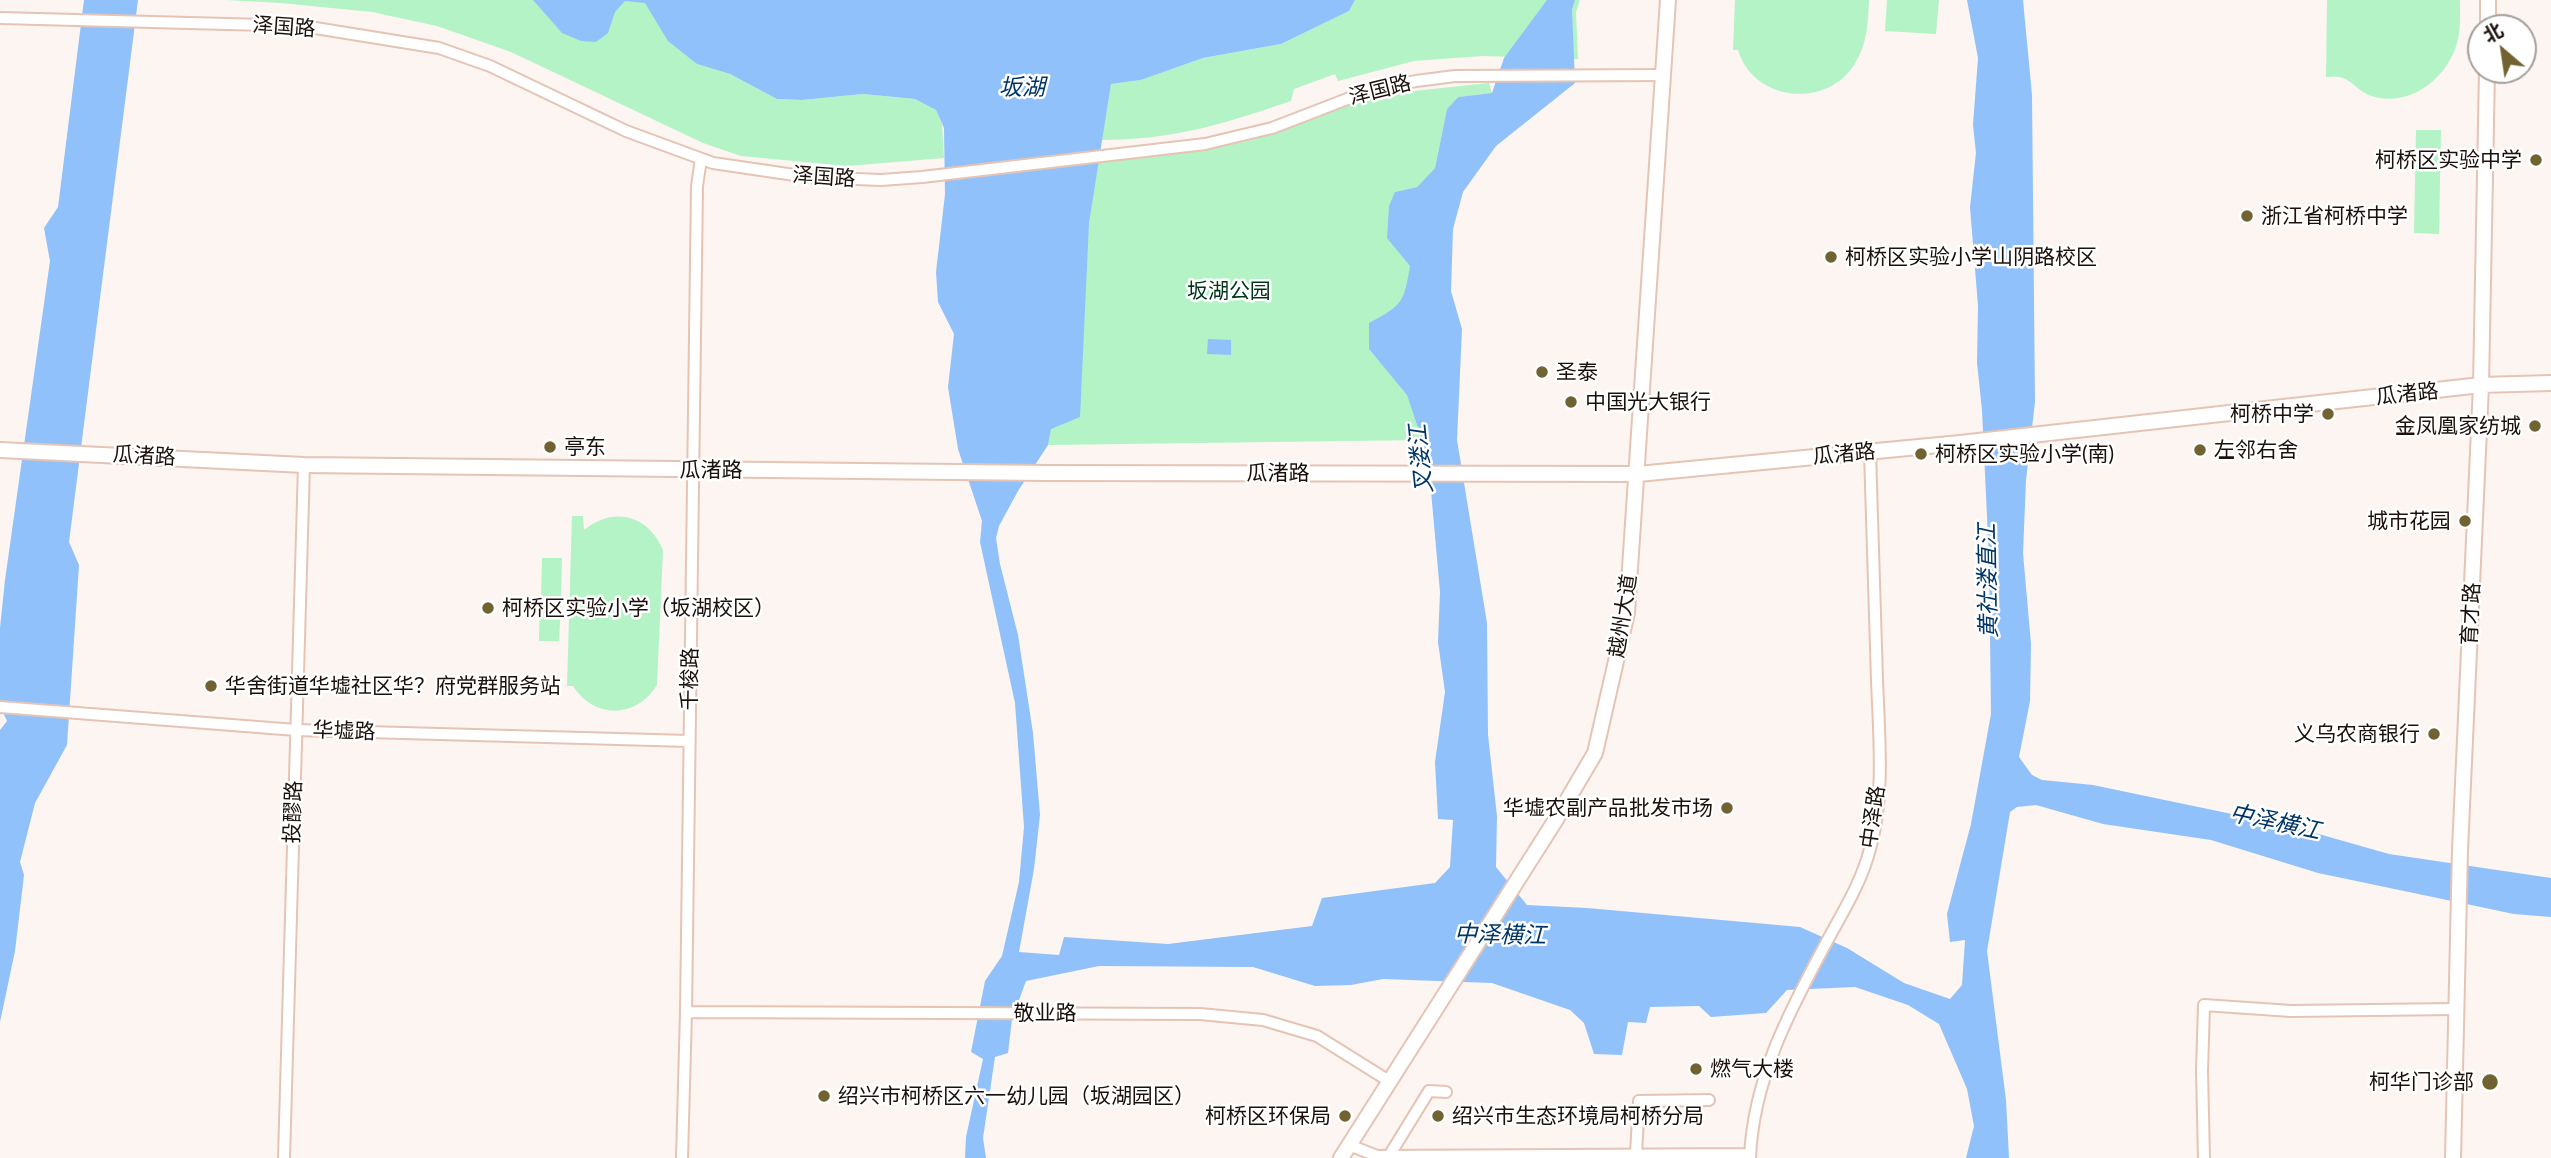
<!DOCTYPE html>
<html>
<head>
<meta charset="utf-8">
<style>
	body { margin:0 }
	#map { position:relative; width:2551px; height:1158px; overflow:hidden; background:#fcf5f2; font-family:Lato,"Noto Sans SC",sans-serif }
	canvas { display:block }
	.north { position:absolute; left:2467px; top:14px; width:70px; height:70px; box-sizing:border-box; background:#fff; border:2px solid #a49f9d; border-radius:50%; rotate:331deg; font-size:19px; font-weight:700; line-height:28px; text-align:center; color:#1b100b }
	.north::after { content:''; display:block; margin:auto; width:24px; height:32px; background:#716331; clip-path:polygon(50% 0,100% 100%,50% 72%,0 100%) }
</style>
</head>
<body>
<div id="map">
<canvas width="2551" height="1158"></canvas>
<div class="north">北</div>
</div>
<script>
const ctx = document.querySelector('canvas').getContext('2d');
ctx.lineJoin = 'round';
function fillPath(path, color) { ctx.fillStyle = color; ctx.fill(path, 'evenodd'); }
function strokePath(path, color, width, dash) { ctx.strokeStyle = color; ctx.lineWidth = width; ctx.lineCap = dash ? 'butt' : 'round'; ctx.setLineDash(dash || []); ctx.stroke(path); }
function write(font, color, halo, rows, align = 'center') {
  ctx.font = font + ' Lato,"Noto Sans SC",sans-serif'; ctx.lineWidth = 5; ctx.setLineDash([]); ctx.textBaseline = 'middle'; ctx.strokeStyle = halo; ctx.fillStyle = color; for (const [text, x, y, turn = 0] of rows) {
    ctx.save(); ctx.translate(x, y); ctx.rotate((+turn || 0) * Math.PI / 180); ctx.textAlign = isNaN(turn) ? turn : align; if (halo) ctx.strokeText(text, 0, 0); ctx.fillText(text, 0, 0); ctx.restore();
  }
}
const green = new Path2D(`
	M226 0H644L697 64 730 74 777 99 802 100 863 94 915 99 936 110 942 124 944 158 847 166 741 156 703 143 511 52 437 26 372 12 281 3Z
	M1355 0H1580L1576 12 1578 59 1482 56 1414 61 1338 81 1335 74 1294 89 1291 101C1223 124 1173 140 1101 140L1111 84 1141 80 1203 58 1281 44 1349 11Z
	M1735 0H1869C1868 25 1867 47 1852 68 1822 109 1753 100 1738 50H1733Z
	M1887 0H1939L1936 34 1885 31Z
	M2327 0H2460C2460 15 2461 29 2457 43 2447 78 2412 106 2375 97 2359 93 2354 82 2343 78 2339 76 2331 77 2326 77Z
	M1489 83 1492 93 1458 97 1447 109 1435 168 1417 187 1395 192C1402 222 1422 270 1404 298 1396 310 1382 316 1369 323V349L1407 394 1422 440 1048 445 1098 159 1176 152 1253 140 1330 109 1376 95Z
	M2416 130H2441L2439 234 2414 233Z
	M572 516H583L584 530C614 506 648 515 663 550L657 685C636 719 594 719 573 686H567Z
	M542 558H562L561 597H541Z
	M540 601 561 602 559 641H539Z`);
const water = new Path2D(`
	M84 0H138L69 542 79 565 67 745 35 803 20 862 24 875 15 951 0 1022V730L7 721 0 706V628L5 580 50 261 44 228 58 207Z
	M533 0H1355L1349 11 1281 44 1203 58 1141 80 1111 84 1089 223 1080 417 1051 429 1048 445 1018 491 999 526 996 538 1000 564 1018 635 1033 733 1040 815 1034 869 1019 952 1059 955 1064 937 1168 944 1312 926 1322 898 1435 883 1450 867 1453 820 1438 819 1435 762 1445 692 1438 642 1440 592 1431 491 1424 446 1407 395 1369 349V323C1403 305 1404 302 1410 266L1387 238 1389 206 1395 192 1417 187 1435 168 1447 109 1458 97 1492 93 1504 58 1547 0H1575L1572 9 1575 83 1496 146 1463 192 1453 229 1451 291 1462 329 1457 440 1487 623 1488 735 1497 816 1496 867 1527 905 1587 908 1800 927 1847 948 1904 983 1950 999 1962 985 1965 940 1950 942 1947 914 1971 824 1991 714 1989 559 1982 410 1977 363 1978 306 1970 207 1976 153 1973 125 1978 58 1967 0H2023L2032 95 2035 402 2026 480 2023 553 2031 644 2030 701 2019 757 2032 775 2042 780 2093 785 2294 827 2389 854 2551 878V917L2514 914 2318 873 2211 840 2103 824 2036 805 2017 807 2010 812 1987 951 2006 1100 2009 1158H1966L1974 1126 1967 1089 1939 1024 1908 1005 1855 987 1787 990 1766 1013 1711 1017 1699 1006 1650 1007 1646 1023 1628 1022 1622 1055 1594 1054 1584 1023 1570 1010 1492 983 1383 979 1351 985 1315 986 1253 967 1099 966 1026 981 1012 1019 1008 1053 995 1057 983 1138 986 1158H965L966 1137 983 1059 971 1052 985 981 1002 956 1019 882 1024 827 1015 703 980 542 982 521 958 449 948 387 954 334 938 302 936 272 945 194 944 128 936 110 915 99 863 94 802 100 777 99 730 74 697 64 668 41 645 3 625 1 615 12 608 33 596 42 581 41 562 33Z
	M1208 339 1231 340V355L1207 354Z`);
const minor = new Path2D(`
	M0 18 303 26 439 48 490 66 626 131 713 163 808 177 881 180 922 177 1205 144 1272 128 1368 91 1416 81 1455 76 1663 75
	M0 707 296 730 689 741
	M686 1012 1200 1014 1263 1020 1317 1036 1389 1081
	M1349 1145 1377 1156 1750 1154
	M1636 1154 1639 1101 1709 1100
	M1389 1156 1429 1091 1446 1092
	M284 1158 304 465
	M682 1158 686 1012 697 186 701 159
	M1750 1158C1753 1080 1789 1012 1825 945 1842 913 1861 884 1870 849 1885 797 1879 734 1877 680 1875 604 1873 528 1870 452
	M2204 1158 2202 1071 2204 1005 2291 1011 2455 1009`);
const tertiary = new Path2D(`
	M2488 28V0
	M0 450 304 465 1048 473 1638 474 1960 443 2481 385 2551 383
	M1341 1158 1555 821 1595 753 1627 613 1668 0
	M2453 1158 2460 850 2481 385 2487 70`);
const markers = [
	[2536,160,7,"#716331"],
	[2247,216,7,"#716331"],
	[1831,257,7,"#716331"],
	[1542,372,7,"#716331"],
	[1571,402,7,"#716331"],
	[2328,414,7,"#716331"],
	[2535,426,7,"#716331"],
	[550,447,7,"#716331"],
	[2200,450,7,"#716331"],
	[1921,454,7,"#716331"],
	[2465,521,7,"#716331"],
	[488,608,7,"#716331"],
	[211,686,7,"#716331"],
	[2434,734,7,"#716331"],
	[1727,808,7,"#716331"],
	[1696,1069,7,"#716331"],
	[2490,1082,9,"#716331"],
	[824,1096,7,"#716331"],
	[1345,1116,7,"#716331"],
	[1438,1116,7,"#716331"]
];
const streetNames = [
	["泽国路",284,27,4],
	["泽国路",1380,90,-14],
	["泽国路",824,177,4],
	["瓜渚路",2407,394,-6],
	["瓜渚路",1844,454,-5],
	["瓜渚路",144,456,3],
	["瓜渚路",711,470],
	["瓜渚路",1278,473],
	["育才路",2471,614,-87],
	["越州大道",1623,616,-81],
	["千梭路",690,679,-89],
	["华墟路",344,731,2],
	["投醪路",293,812,-88],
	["中泽路",1873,817,-82],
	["敬业路",1045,1013]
];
const poiNames = [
	["柯桥区实验中学",2522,160,"right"],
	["浙江省柯桥中学",2261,216],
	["柯桥区实验小学山阴路校区",1845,257],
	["圣泰",1556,372],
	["中国光大银行",1585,402],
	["柯桥中学",2314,414,"right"],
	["金凤凰家纺城",2521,426,"right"],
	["亭东",564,447],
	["左邻右舍",2214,450],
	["柯桥区实验小学(南)",1935,454],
	["城市花园",2451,521,"right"],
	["柯桥区实验小学（坂湖校区）",502,608],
	["华舍街道华墟社区华？府党群服务站",225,686],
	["义乌农商银行",2420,734,"right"],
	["华墟农副产品批发市场",1713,808,"right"],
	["燃气大楼",1710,1069],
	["柯华门诊部",2474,1082,"right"],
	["绍兴市柯桥区六一幼儿园（坂湖园区）",838,1096],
	["柯桥区环保局",1331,1116,"right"],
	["绍兴市生态环境局柯桥分局",1452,1116]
];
const parkNames = [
	["坂湖公园",1229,291]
];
const waterNames = [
	["坂湖",1022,88],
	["叉溇江",1421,459,-96],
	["黄社溇直江",1988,581,-91],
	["中泽横江",2275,822,12],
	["中泽横江",1500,935,1]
];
fillPath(green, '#b3f3c6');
fillPath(water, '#90c1fa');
strokePath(minor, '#e5c4b5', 14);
strokePath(tertiary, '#e5c4b5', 18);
strokePath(minor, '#fff', 10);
strokePath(tertiary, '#fff', 14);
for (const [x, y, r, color] of markers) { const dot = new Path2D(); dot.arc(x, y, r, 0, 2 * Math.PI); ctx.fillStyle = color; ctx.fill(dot); strokePath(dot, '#fff', 2.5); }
write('21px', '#1b100b', '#fff', streetNames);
write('21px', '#1b100b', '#fff', poiNames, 'left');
write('21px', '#003518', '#fff', parkNames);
write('italic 23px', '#003567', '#fff', waterNames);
</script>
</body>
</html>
